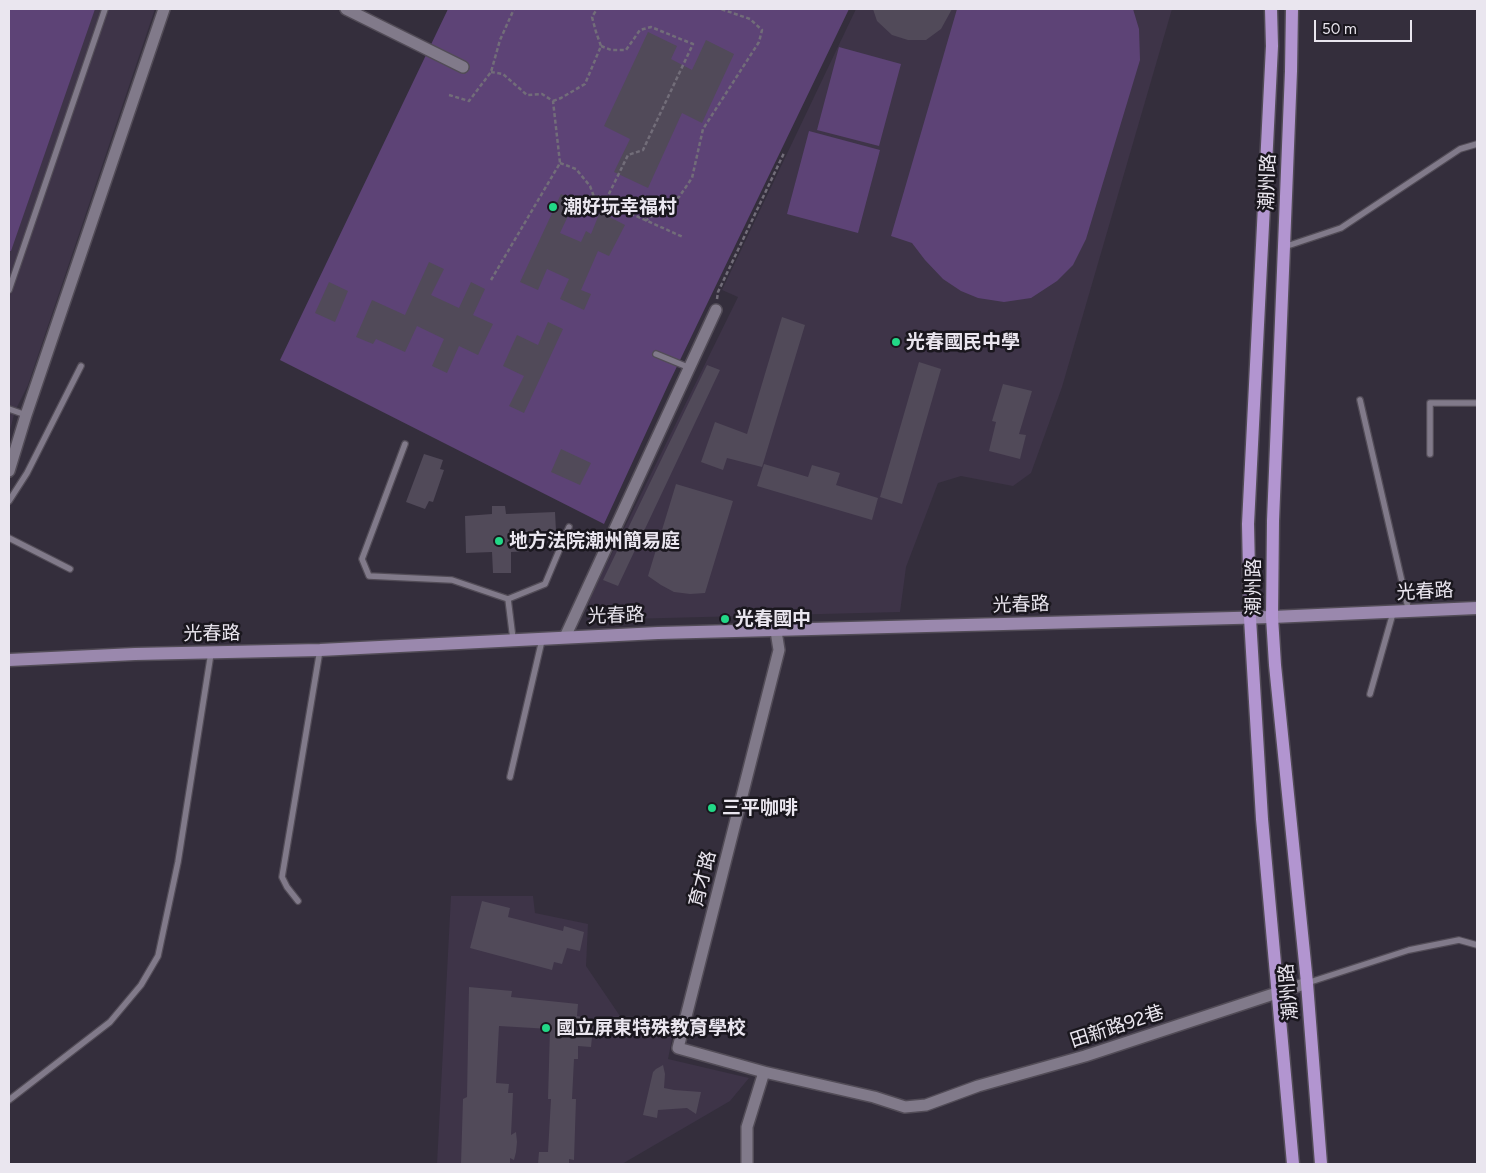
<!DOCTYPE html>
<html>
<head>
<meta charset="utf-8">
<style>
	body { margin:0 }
	#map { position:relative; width:1486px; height:1173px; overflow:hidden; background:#342e3c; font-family:Figtree,sans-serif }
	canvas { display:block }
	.frame { position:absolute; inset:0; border:10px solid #eae6ef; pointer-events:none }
	.scale { position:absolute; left:1314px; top:20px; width:98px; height:22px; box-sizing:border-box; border:2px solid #eae6ef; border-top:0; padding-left:6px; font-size:15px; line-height:18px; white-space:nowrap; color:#eae6ef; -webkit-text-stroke:4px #1a171e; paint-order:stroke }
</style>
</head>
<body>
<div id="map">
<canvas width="1486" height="1173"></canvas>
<div class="frame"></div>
<div class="scale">50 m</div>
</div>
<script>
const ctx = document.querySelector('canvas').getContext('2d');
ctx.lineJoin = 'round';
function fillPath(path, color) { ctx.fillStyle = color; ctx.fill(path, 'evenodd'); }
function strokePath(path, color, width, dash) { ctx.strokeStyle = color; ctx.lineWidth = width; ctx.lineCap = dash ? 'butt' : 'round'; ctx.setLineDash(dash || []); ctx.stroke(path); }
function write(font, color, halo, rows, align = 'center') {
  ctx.font = font + ' Figtree,"Noto Sans TC",sans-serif'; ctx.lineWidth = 5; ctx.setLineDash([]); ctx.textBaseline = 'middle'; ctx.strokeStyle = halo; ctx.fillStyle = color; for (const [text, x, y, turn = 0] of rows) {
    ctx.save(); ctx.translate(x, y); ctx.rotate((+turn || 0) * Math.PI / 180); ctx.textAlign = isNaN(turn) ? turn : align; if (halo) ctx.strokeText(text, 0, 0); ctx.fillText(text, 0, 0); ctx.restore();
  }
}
const built = new Path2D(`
	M9 9H155L28 385 15 411 9 434Z
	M856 9H1172L1062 387 1031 473 1013 486 961 476 938 483 906 567 900 612 587 620 590 598 738 297 722 290Z
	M451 896H533L535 913 588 924 586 966 624 1022 673 1034 668 1059 749 1078 730 1101 622 1164H437Z`);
const green = new Path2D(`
	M9 9H95L11 251H9Z
	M448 9H849L669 383 604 524 280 360Z
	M957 9H1133L1139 29 1140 60 1086 239 1073 265 1057 281 1031 298 1004 302 978 298 961 291 943 279 925 260 912 243 891 236Z
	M839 47 901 64 879 146 817 130Z
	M809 131 880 150 858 233 787 214Z`);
const building = new Path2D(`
	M873 9H952L941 29 926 40H908L892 35 877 21Z
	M648 32 677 46 671 59 692 70 706 40 734 54 702 123 682 113 648 188 614 172 630 139 604 126Z
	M561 194 575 201 560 233 581 242 586 231 591 234 600 212 625 225 609 256 598 251 581 290 591 294 584 310 560 299 569 279 547 269 538 290 520 282Z
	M429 262 444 269 431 295 459 308 471 282 485 289 473 315 493 324 478 355 459 346 447 373 432 366 444 339 417 326 405 352 376 339 373 344 356 337 372 300 405 315Z
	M329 282 348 291 335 322 315 313Z
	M782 317 805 325 762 467 727 458 723 470 701 462 715 422 747 434Z
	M548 322 563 329 524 413 509 406 524 376 503 366 517 335 538 345Z
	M919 362 941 369 902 504 880 497Z
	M707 365 720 370 618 586 603 580Z
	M1003 384 1032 391 1019 434 1026 435 1020 459 989 451 996 422 992 421Z
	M561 449 591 463 580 485 551 472Z
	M424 454 443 460 440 469 444 470 433 502 429 501 425 509 406 502Z
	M764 464 808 477 812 465 840 473 836 485 878 498 872 520 757 486Z
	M676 484 733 501 705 593 690 594 674 592 661 585 648 576Z
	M492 506H505L506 514 555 512 556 531H533L532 551 511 552V573H493L492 552 466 553 465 516 492 514Z
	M482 901 510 908 508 917 563 931 564 926 584 932 580 951 567 948 562 964 554 962 552 970 470 948Z
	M469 987 512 991 511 997 578 1004 577 1016 582 1017V1027H593L591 1047 578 1046V1059H574L572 1099H576L574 1160 569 1159V1164H538L539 1152H548L551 1099H548L550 1029 499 1026 496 1083 509 1084 508 1093H513L511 1135 516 1132 517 1142 516 1152 514 1160 510 1158V1164H461L463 1099 467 1097Z
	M663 1065 665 1074 664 1088 674 1090 701 1092 696 1114 687 1108 658 1110 657 1118 643 1115 653 1072 656 1069Z`);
const path = new Path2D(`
	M601 46 611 50H626L640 30 651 27 693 44 643 150 628 155 605 202
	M449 95 469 101 491 72 500 40 514 9
	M553 101 561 98 585 84 601 46 596 32 592 17 597 9
	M560 163 576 169 590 186 594 197 683 237
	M645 221 679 197 692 178 703 129 759 42 762 30 750 19 721 9
	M491 280 560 163 553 101 542 94 527 95 503 74 491 72
	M717 299 718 292 784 153`);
const lane = new Path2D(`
	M1284 247 1341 228 1460 149 1477 144
	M9 290 105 9
	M656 354 690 368
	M1360 400 1409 612
	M9 409 26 415
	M405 444 362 559 369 576 452 580 508 599 545 584 569 527
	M1430 454V403H1477
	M9 501 27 473 81 366
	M9 538 70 569
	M508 599 513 639
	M1370 694 1393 613
	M510 777 542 640
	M298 901 287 887 282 877 320 650
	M1307 983 1409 950 1459 940 1477 945
	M9 1100 110 1022 141 985 158 956 178 862 211 653`);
const street = new Path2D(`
	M346 9 463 67
	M9 471 26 415 164 9
	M776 631 779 650 678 1048 764 1072 874 1097 905 1107 926 1105 978 1086 1085 1056 1307 983
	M565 637 716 310
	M747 1164V1127L764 1072`);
const secondary = new Path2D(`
	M9 660 135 654 320 650 658 633 1272 617 1477 608`);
const primary = new Path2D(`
	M1271 9 1272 46 1248 524 1250 618 1262 819 1293 1164
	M1292 9 1291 71 1273 521 1272 617 1275 665 1307 983 1321 1164`);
const markers = [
	[553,207,5,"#22d887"],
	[896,342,5,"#22d887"],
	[499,541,5,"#22d887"],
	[725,619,5,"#22d887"],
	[712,808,5,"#22d887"],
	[546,1028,5,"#22d887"]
];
const streetNames = [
	["潮州路",1268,182,-88],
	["潮州路",1254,587,-90],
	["光春路",1425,592,-3],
	["光春路",1021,605,-2],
	["光春路",616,616,-2],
	["光春路",212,634,-1],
	["育才路",703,879,-76],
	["潮州路",1289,992,-95],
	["田新路92巷",1117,1027,-18]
];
const poiNames = [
	["潮好玩幸福村",563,207],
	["光春國民中學",906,342],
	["地方法院潮州簡易庭",509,541],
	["光春國中",735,619],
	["三平咖啡",722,808],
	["國立屏東特殊教育學校",556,1028]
];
fillPath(built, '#3e3448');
fillPath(green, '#5d4376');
fillPath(building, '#514a59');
strokePath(lane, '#524c57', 8);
strokePath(street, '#524c57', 14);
strokePath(secondary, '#524c57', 15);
strokePath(primary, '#524c57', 15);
strokePath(path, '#726d79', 2.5, [4, 2.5]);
strokePath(lane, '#817a8a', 5.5);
strokePath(street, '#817a8a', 11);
strokePath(secondary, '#9a88ad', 12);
strokePath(primary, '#b295d0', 12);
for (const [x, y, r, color] of markers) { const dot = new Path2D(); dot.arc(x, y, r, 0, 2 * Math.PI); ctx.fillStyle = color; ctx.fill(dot); strokePath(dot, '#1a171e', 2); }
write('19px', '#eae6ef', '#1a171e', streetNames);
write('bold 19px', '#eae6ef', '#1a171e', poiNames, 'left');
</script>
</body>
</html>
